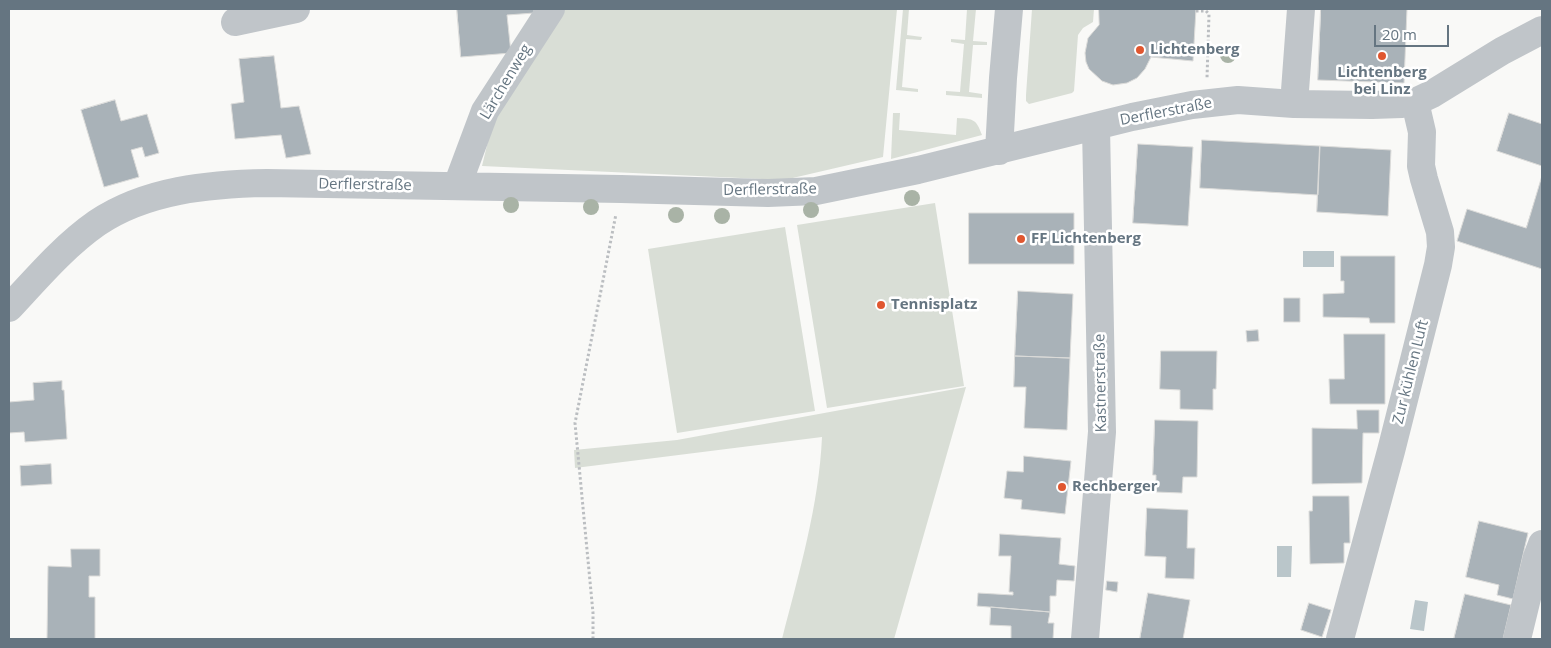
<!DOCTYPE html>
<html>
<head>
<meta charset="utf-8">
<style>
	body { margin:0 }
	#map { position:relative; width:1551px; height:648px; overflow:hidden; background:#f9f9f7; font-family:"Open Sans",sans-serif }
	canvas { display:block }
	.frame { position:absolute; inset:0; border:10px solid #657581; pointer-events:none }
	.scale { position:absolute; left:1374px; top:25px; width:75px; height:22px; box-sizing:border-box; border:2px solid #657581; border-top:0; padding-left:6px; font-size:15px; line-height:18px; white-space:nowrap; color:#657581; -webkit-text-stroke:4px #fff; paint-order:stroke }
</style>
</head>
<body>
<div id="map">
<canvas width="1551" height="648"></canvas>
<div class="frame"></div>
<div class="scale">20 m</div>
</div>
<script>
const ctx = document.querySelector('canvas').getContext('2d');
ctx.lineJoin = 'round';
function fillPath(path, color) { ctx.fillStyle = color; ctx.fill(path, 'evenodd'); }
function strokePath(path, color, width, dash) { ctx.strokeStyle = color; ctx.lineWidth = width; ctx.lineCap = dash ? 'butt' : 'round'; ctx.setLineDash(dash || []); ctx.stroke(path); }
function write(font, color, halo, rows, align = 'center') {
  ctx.font = font + ' "Open Sans",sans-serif'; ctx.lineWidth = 5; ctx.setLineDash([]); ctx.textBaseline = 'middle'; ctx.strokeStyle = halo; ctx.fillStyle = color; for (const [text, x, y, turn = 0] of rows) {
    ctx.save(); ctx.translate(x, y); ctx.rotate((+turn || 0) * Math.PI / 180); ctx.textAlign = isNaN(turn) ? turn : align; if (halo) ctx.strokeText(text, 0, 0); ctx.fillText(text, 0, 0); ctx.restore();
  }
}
const green = new Path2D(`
	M562 9H897L883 157 784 180 482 166 495 112Z
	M903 9H909L907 35 922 37 921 40 906 39 902 87 918 89V92L896 90Z
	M967 9H976L973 41 987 42V45H973L969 92 982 94V98L946 95V91L960 92 964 44 951 42V39L965 40Z
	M1032 9H1094L1093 22 1083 28 1078 35 1074 91 1072 93 1029 104 1026 101V95Z
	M893 113H900L899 130 956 135 957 118C974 119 976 119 982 135L891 159Z
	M935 203 964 386 827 408 797 225Z
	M785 227 815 411 677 433 648 249Z
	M966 387 894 639H782C799 573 819 505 822 437L575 468 574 450 677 440Z`);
const water = new Path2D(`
	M1303 251H1334V267H1303Z
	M1277 546H1292L1291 577H1277Z
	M1415 600 1428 602 1424 631 1410 629Z`);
const building = new Path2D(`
	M457 9H534V13L507 15 511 53 461 57Z
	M1099 9H1196L1193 61 1151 57 1145 69 1137 78 1127 83 1113 85 1102 81 1089 69 1086 62 1085 53 1088 38 1099 25Z
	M1321 9H1407L1404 83 1318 80Z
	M274 56 281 108 299 106 311 154 286 158 281 135 235 139 231 104 244 102 239 59Z
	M115 100 121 121 147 114 159 153 145 157 142 147 131 150 139 177 104 187 81 110Z
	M1509 113 1542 124V166L1497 151Z
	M1202 140 1320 146 1318 195 1200 188Z
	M1138 144 1193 147 1188 226 1133 223Z
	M1320 146 1391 150 1388 216 1317 212Z
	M1542 176V269L1457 241 1467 209 1526 228Z
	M969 213H1074V264H969Z
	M1341 256H1395V323H1370L1369 318 1323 317V294L1344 293V281H1341Z
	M1018 291 1073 294 1070 358 1015 356Z
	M1284 298H1300V322H1284Z
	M1258 330 1259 341 1247 342 1246 331Z
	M1344 334H1385V404H1330L1329 379H1344Z
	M1161 351H1217L1216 389H1213V410L1180 409V390L1160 389Z
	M1015 356 1070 358 1067 430 1024 428 1026 387H1014Z
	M62 381V390H64L67 439 25 442 24 432 9 433V402L34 400 33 383Z
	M1357 410H1379V433H1363L1362 483 1312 484V428L1357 429Z
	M1155 420 1198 421 1197 477H1183L1182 493 1156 492V475H1153Z
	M1024 456 1071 461 1065 514 1021 509 1022 500 1004 498 1007 471 1023 472Z
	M51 464 52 484 21 486 20 466Z
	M1313 496H1349L1350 543H1344V563L1310 564 1309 511H1312Z
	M1147 508 1188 510 1187 548H1195L1194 579 1165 578 1166 557 1145 556Z
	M1479 521 1528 533 1513 599 1497 595 1499 585 1466 577Z
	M1000 534 1061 538 1059 564 1075 566 1074 581 1057 580 1056 596H1050V612L977 606 978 593 1013 595V592H1009L1011 556H999Z
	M71 549H100V576H89V597H95V639H47L48 566 71 567Z
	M1107 581 1118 582 1117 592 1106 590Z
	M1148 593 1190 600 1183 639H1140Z
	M1465 594 1511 605 1503 639H1454Z
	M1309 603 1331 610 1322 637 1301 630Z
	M991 607 1050 612 1048 623H1054L1053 639H1011V626L990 625Z`);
const path = new Path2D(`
	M1196 11H1206L1209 14 1207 78
	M593 639V613L575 423 616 214`);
const minor = new Path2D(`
	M235 22 296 9
	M1294 104 1301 9
	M999 151 1003 78 1009 9
	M457 186 485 111 551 9
	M9 308C37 278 64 246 97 223 146 190 209 184 267 183L621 189 768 193 816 191 918 170 1132 117 1192 105 1238 100 1294 104 1372 105 1402 104 1415 102 1432 94 1502 51 1542 30
	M1085 639 1102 432 1096 127
	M1340 639 1391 451 1438 265 1441 247 1440 232 1424 179 1421 166 1422 132 1415 102
	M1517 639 1537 557 1542 544`);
const trees = [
	[1228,55],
	[912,198],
	[511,205],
	[591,207],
	[811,210],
	[676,215],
	[722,216]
];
const markers = [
	[1140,50,5,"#e05730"],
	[1382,56,5,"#e05730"],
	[1021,239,5,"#e05730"],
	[881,305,5,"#e05730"],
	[1062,487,5,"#e05730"]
];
const poiNames = [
	["Lichtenberg",1150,50],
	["Lichtenberg",1382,73,"center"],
	["bei Linz",1382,90,"center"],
	["FF Lichtenberg",1031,239],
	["Tennisplatz",891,305],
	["Rechberger",1072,487]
];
const streetNames = [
	["Lärchenweg",506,82,-59],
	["Derflerstraße",1166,112,-11],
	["Derflerstraße",365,185,1],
	["Derflerstraße",770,190,-1],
	["Zur kühlen Luft",1411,372,-76],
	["Kastnerstraße",1101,383,-91]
];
fillPath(green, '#d9ded6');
fillPath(water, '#bac6ca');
fillPath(building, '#a9b2b8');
strokePath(building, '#dbdbd9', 1);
strokePath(path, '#bbbec1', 3, [2.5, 2.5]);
strokePath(minor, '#c0c5c9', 28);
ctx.fillStyle = '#a9b3a6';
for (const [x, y] of trees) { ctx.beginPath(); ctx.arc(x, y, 8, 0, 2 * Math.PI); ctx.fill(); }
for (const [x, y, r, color] of markers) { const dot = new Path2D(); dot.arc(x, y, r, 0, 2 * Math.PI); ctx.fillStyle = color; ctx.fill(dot); strokePath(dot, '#fff', 2); }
write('bold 15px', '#657581', '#fff', poiNames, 'left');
write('15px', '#657581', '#fff', streetNames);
</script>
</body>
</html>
